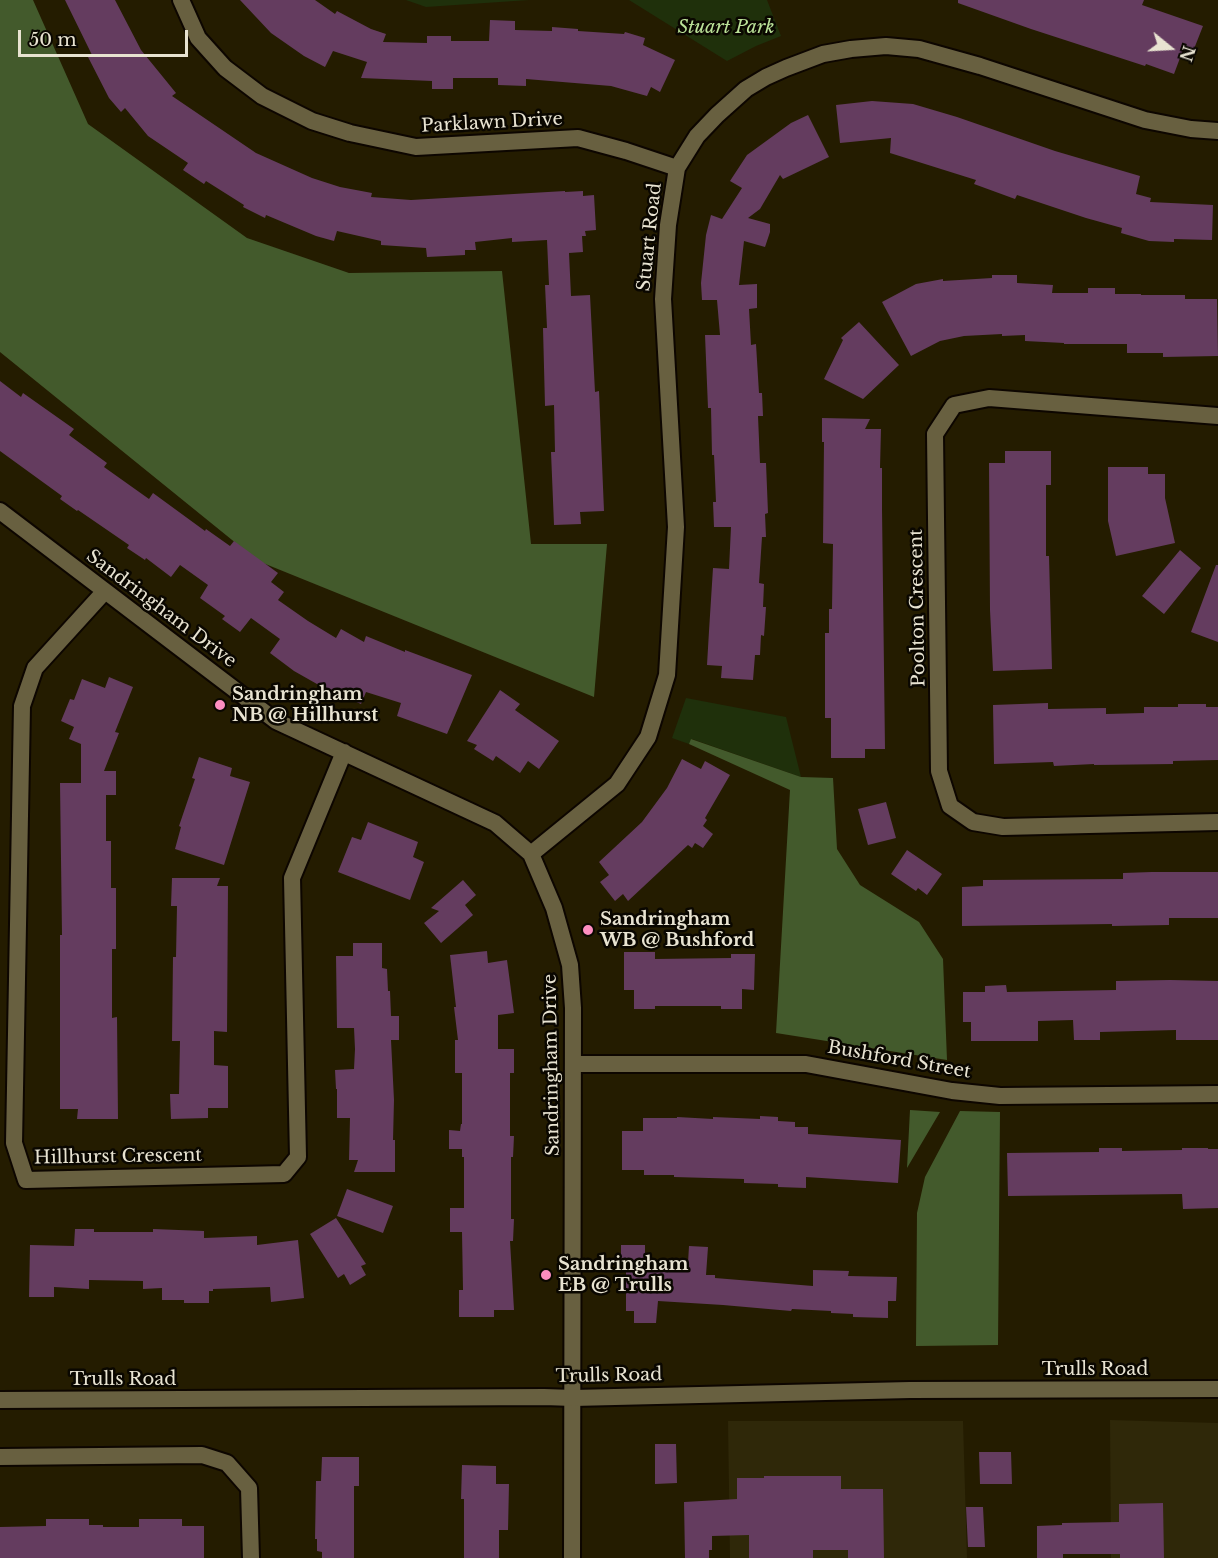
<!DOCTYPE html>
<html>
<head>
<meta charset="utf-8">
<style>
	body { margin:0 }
	#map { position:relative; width:1218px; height:1558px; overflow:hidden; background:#241c00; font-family:"Libre Baskerville",serif }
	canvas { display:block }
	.north { position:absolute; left:1140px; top:18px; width:60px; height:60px; -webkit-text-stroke:4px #0a0700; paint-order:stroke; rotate:108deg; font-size:16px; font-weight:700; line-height:24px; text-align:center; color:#e8e3d1 }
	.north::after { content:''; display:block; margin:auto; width:21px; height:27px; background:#e8e3d1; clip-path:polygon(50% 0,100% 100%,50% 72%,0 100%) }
	.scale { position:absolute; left:18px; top:30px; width:170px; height:27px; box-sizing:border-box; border:3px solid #e8e3d1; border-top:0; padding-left:8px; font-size:18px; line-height:21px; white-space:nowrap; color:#e8e3d1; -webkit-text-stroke:4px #0a0700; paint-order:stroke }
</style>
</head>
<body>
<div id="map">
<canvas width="1218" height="1558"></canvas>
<div class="north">N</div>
<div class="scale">50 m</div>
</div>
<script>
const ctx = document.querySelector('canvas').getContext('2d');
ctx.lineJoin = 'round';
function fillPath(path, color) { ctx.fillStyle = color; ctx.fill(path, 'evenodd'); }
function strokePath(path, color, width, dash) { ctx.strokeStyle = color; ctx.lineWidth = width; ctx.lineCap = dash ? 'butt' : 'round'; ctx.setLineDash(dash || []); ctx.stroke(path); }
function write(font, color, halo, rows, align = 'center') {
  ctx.font = font + ' "Libre Baskerville",serif'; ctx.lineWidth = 5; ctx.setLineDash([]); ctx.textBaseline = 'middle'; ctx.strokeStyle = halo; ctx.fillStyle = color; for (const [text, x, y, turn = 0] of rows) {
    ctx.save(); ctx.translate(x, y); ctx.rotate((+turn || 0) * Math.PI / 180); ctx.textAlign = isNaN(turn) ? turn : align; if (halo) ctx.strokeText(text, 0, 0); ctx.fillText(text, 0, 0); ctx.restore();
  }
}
const built = new Path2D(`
	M1110 1420 1218 1423V1558H1111Z
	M728 1421H963L967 1558H730Z`);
const green = new Path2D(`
	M406 0H529L426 7Z
	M629 0H767L781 36 756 46 727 61Z
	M686 698 786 717 801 777 692 739 689 744 672 738Z`);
const forest = new Path2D(`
	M0 0H33L88 124 247 238 349 273 502 271 531 544H607L594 697 258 561 0 352Z
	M691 739 801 777 833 778 837 849 860 885 919 922 943 959 947 1060 776 1033 790 790 689 744Z
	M910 1110 940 1112 907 1168Z
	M960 1111 1000 1112 998 1345 916 1346 917 1213 925 1177Z`);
const building = new Path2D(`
	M65 0H115L141 50 176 93 172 96 256 153 312 178 340 187 372 193 371 197 411 200 565 191V192L583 191V196L594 195 596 230 585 231 586 236H582L583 252 569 253 571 296 590 295 595 392 599 391 604 511 580 512 581 524 554 525 551 452H555L554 405 545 406 543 328H547L545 285H549L547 240 512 242V238L475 242 476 250H465V255L427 257 426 248 381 245V241L337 231 334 241 316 236 266 215 265 218 243 207 244 205 206 181 204 184 183 170 188 163 148 136 125 108 121 112 109 98 88 57 92 55Z
	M240 0H315L335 14 337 11 371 29 386 34 383 42 427 43V36H451V41H489L490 20 515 21V30L552 31V27L578 29V31L624 34 625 32 645 38 643 45 675 60 660 92 651 87 647 96 611 86 526 79V86L498 85V78H453V89H432V81L361 78 367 62 333 51 325 67 304 56 271 33Z
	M958 0H1144L1142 5 1203 26 1192 54 1183 50 1174 74 1146 64 1145 66 1031 29 958 3Z
	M872 101 913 104 957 117 1055 151 1140 176 1136 194 1151 198 1150 202 1213 205 1212 240 1174 239V242L1149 241 1121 233 1122 228 1086 218 1017 195 1015 199 974 184 976 180 890 153 891 138 840 143 836 105Z
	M808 115 829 157 783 179 780 175 760 209 748 218 770 224V232L765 247 744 241 739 285 757 284V308L749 309 751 345 756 344 759 393H762L763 416H758L760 463H766L768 513 765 514 766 537H762L759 583 764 584 763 607H766L764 636 761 635 760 655H755L753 680 721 678 722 666 707 665 709 631 713 568 729 569 731 527H714L713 502H716L714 455H712L711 408H708L705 335H720L717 300H702L701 283 706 235 711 215 722 219 742 188 730 181 747 155 791 123Z
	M992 275H1017V283L1053 285 1052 293H1088V288H1115V294H1141V295H1185V299H1217L1218 356 1163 357V353H1127V344H1064V343L1025 341V335L1002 336V334L964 336 940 341 911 356 882 302 916 284 943 279V281L992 278Z
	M859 322 899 365 863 399 824 379 843 340 841 338Z
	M0 381 21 397 23 393 74 429 69 435 107 463 104 467 149 499 153 493 205 531 206 529 230 546 234 541 278 573 271 582 284 592 278 600 308 621 336 638 341 629 364 642 366 636 405 652V650L472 675 447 734 397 716 401 703 366 692 361 704 324 688 294 671 270 653 280 639 251 618 240 632 222 619 225 616 200 598 208 585 180 565 171 577 146 558 145 560 127 548 129 545 78 510 77 511 60 499 62 496 0 451Z
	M822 418 870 419 865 429H881L880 468H882V509L885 749H865V758H831V718H825V633H829V609H832L833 544 823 543 824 442H822Z
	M1005 451H1051V485H1046V556H1049L1052 669 993 671 990 610 989 463H1005Z
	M1108 467H1148V474H1165V498L1175 543 1116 556 1108 521Z
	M1180 550 1201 568 1164 614 1142 596Z
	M1216 565H1218V642L1191 632Z
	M109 677 133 687 115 732 119 733 104 771H116V795H106V841H111V888H116V949H112V1018L117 1017 118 1119H77L78 1109H60V935H62L60 783H81V744L69 739 74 727 61 721 70 699 74 700 82 679 105 688Z
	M500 690 520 704 515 710 559 741 539 769 528 761 520 773 496 756 493 761 474 749 477 745 467 741Z
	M1048 703V709L1106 708V714L1144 713V707H1178V704H1206V707H1218V760L1173 761V764L1094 765V764L1054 766 1053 762 994 764 993 705Z
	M199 757 232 768 230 776 250 782 224 865 175 849 181 827 179 826 195 779 192 778Z
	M682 759 701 769 705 761 730 775 705 818 707 820 703 826 713 834 703 848 695 843 692 848 688 845 628 901 623 894 615 901 600 882 609 875 599 862 642 822 667 788Z
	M886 802 896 838 868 845 858 809Z
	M368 822 418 842 413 857 424 862 410 900 338 872 352 837 361 840Z
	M907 850 942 874 927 895 918 888 916 891 891 874Z
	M1152 872H1218V918H1169V925L1112 926V924L962 926V887L983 886V880L1123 879V873Z
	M172 878H220L217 886H228L227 1032 214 1031V1065L228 1066V1108H208V1118L171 1119 170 1094H179L180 1041H172L173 957H176L177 906H171Z
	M463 880 476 895 465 905 473 915 441 943 424 923 439 911 431 908Z
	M353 943H382V968L387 969 388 991H390L391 1016H399V1040H391L394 1100 393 1140H395V1172H354L358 1160H349L350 1118H337V1089H336L335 1070 354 1069 355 1049 354 1028H337L336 956H353Z
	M487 951 488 963 507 960 514 1013 498 1015V1049H514V1073H510V1136H514L513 1157H511V1219H514L513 1241H510L514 1310H494V1317H459V1290H463L462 1232H450V1208H464V1157H462V1149H449V1130L460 1131 461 1124H462V1073H455V1040H458L454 1007H456L450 955Z
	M624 952H655V959L731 958V954H755L754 990 742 989V1009H721V1006H655V1009H634V990H624Z
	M1170 980 1218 981V1040H1176V1030L1100 1032V1040H1074L1073 1020 1038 1021V1041H971V1022H963V992H985V986L1006 985 1007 992 1116 990V981Z
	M760 1116 778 1117V1121L795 1122V1127H808V1134L901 1140 898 1183 806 1177V1188L778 1187V1184L744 1183V1179L674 1177V1175H644V1170H622V1131H643V1118H677V1117L713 1119V1117L760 1119Z
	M1099 1148H1122V1151L1182 1150V1148H1208V1149H1218V1208L1183 1209 1182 1194 1008 1196 1007 1153 1099 1152Z
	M347 1189 393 1206 383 1233 337 1216Z
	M336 1218 366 1264 361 1266 366 1275 350 1285 344 1274 338 1278 310 1234Z
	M75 1229H94V1232H153V1229L204 1231V1238L257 1236V1245L298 1240 304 1298 271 1302 270 1287 213 1289V1291H209V1303H184V1300H162V1288L143 1289V1281L89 1280V1289L54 1287V1297H29L30 1245 74 1246Z
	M621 1245H645V1264L688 1263 689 1246 708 1247 706 1275H715V1278L813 1286V1270L849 1271 848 1276 897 1277 896 1301H888V1318L853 1317V1314L831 1313V1311L792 1309 791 1311 723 1305 658 1301 656 1323H634V1311H626V1266H621Z
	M655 1444H676L677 1483 655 1484Z
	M979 1452H1011L1012 1484H980Z
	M322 1457H359V1486H354V1558H322V1552L317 1551V1539H315L316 1481H321Z
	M462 1465 496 1466V1484H509L508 1530H499V1558H464V1499H461Z
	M764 1476H841V1489H883L884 1558H848V1550H813V1558H749V1535L712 1536V1550H709V1558H685L684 1502 737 1499V1478H764Z
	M1163 1503 1164 1558H1120V1554H1063V1558H1037V1526L1062 1525V1523L1119 1522V1504Z
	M966 1507H983L985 1547H968Z
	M46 1519H89V1525H103V1527H139V1519H182V1526H204V1558H0V1527L46 1526Z`);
const minor = new Path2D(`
	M181 0 198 38 225 68 262 96 312 121 350 133 416 147 578 138 626 151 677 168
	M1218 416 989 398 954 405 935 434 939 771 950 806 973 822 1003 827 1218 822
	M0 511 276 721 495 823 531 854 554 908 570 965 573 1008 572 1558
	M105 591 35 668 22 706 14 1143 26 1180 284 1174 298 1157 292 878 344 752
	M531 854 617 784 648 737 667 675 676 527 663 299 668 225 677 168 697 136 717 115 746 89 766 77 786 68 823 54 851 49 886 46 919 49 980 66 1145 120 1191 129 1218 131
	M574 1064H806L952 1091 1000 1096 1218 1094
	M0 1457 202 1455 227 1463 249 1488 251 1558`);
const tertiary = new Path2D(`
	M0 1400 544 1397 573 1398 910 1390 1218 1389`);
const markers = [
	[220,705,6,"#fd8ec0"],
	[588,930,6,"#fd8ec0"],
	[546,1275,6,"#fd8ec0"]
];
const parkNames = [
	["Stuart Park",726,28]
];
const streetNames = [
	["Parklawn Drive",492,123,-3],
	["Stuart Road",650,237,-84],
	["Poolton Crescent",918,608,-91],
	["Sandringham Drive",161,609,37],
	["Bushford Street",899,1060,10],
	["Sandringham Drive",552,1065,-91],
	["Hillhurst Crescent",118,1157,-1],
	["Trulls Road",1095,1370],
	["Trulls Road",609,1376,-1],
	["Trulls Road",123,1380]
];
const poiNames = [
	["Sandringham",232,695],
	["NB @ Hillhurst",232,716],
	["Sandringham",600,920],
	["WB @ Bushford",600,941],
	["Sandringham",558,1265],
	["EB @ Trulls",558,1286]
];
fillPath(built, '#2f2809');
fillPath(green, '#1f300b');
fillPath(forest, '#435a2c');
fillPath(building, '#643c5f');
strokePath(minor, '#0d0600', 20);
strokePath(tertiary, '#0d0600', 20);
strokePath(minor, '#686040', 16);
strokePath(tertiary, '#686040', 16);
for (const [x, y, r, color] of markers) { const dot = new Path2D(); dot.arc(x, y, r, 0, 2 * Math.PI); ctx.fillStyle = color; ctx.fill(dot); strokePath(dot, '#0a0700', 2); }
write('italic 18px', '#bbe298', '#0a0700', parkNames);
write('18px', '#e8e3d1', '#0a0700', streetNames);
write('bold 18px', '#e8e3d1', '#0a0700', poiNames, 'left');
</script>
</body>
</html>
